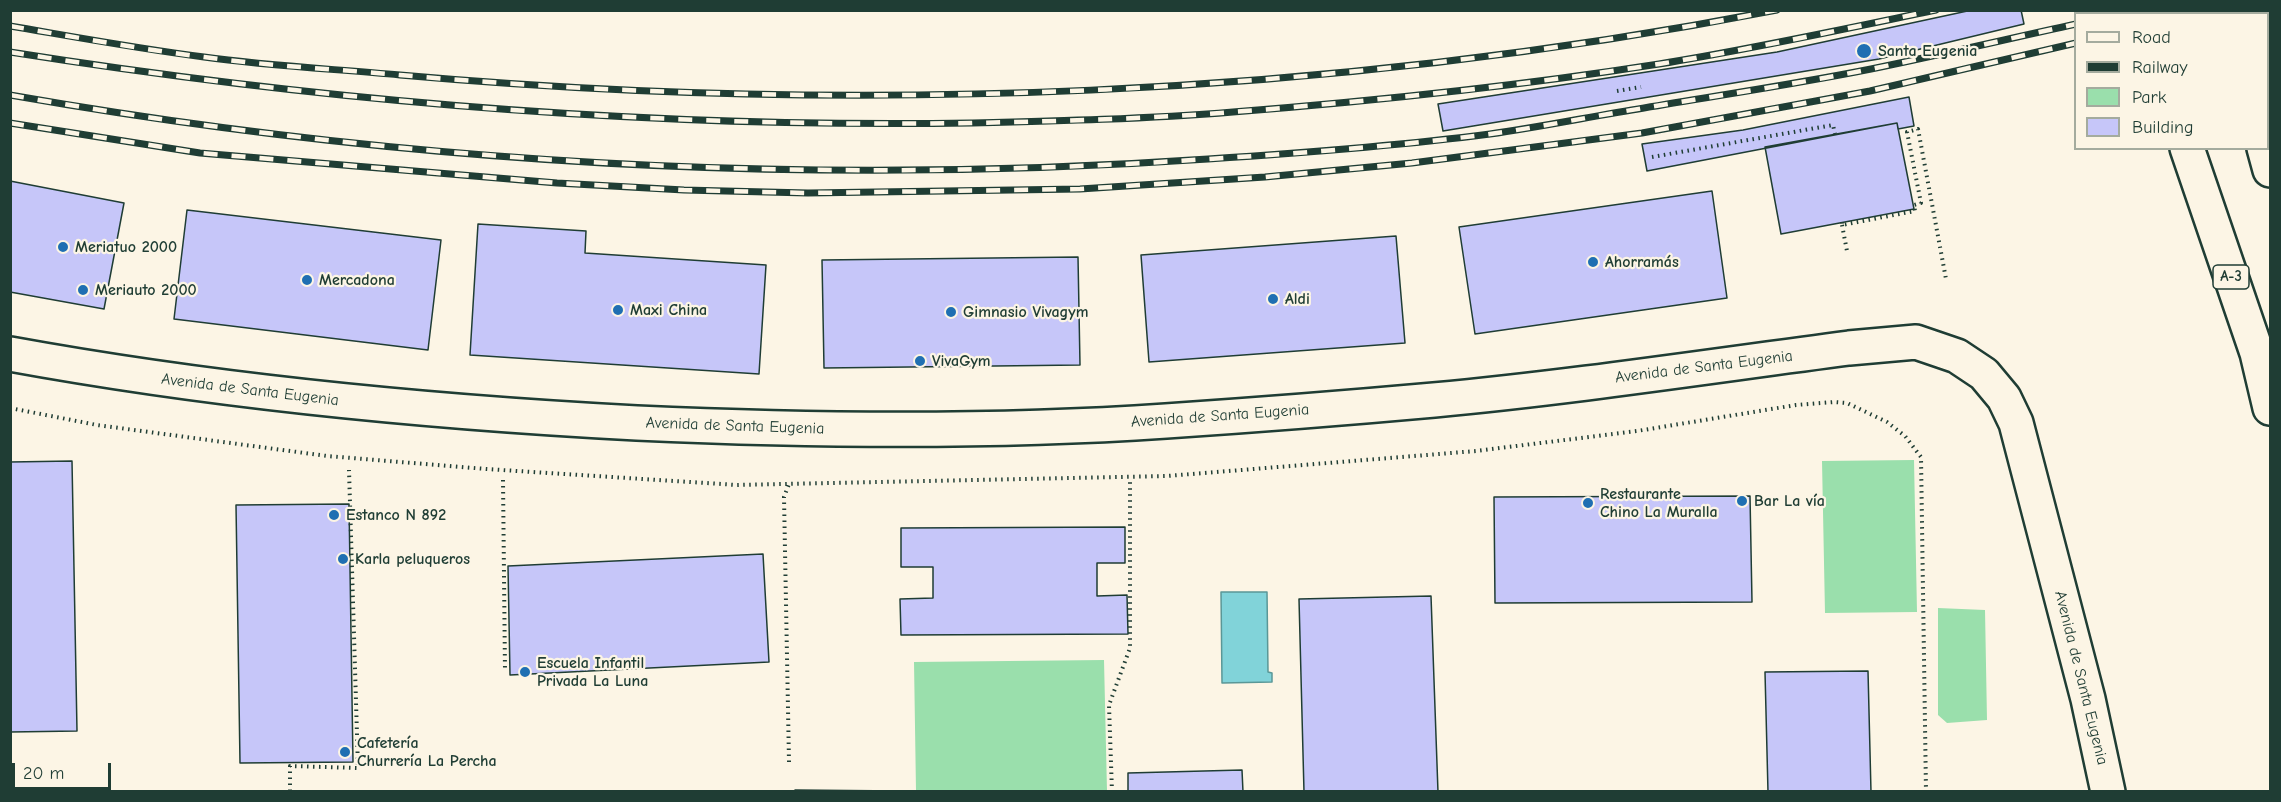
<!DOCTYPE html>
<html>
<head>
<meta charset="utf-8">
<style>
	body { margin:0 }
	#map { position:relative; width:2281px; height:802px; overflow:hidden; background:#fcf5e5; font-family:"Comic Neue",sans-serif }
	canvas { display:block }
	.frame { position:absolute; inset:0; border:12px solid #1f3d34; pointer-events:none }
	.legend { position:absolute; left:2074px; top:12px; width:195px; height:138px; box-sizing:border-box; background:#fcf5e5; border:2px solid #a4ab9e; margin:0; padding:8px 10px; list-style:none; font-size:18px; color:#1f3d34 }
	.legend li { display:flex; align-items:center; gap:12px; height:30px }
	.legend b { width:30px; border:2px solid #a4ab9e }
	.scale { position:absolute; left:12px; top:763px; width:99px; height:27px; box-sizing:border-box; border:3px solid #1f3d34; border-top:0; padding-left:8px; font-size:18px; line-height:21px; white-space:nowrap; color:#1f3d34; -webkit-text-stroke:4px #fcf5e5; paint-order:stroke }
</style>
</head>
<body>
<div id="map">
<canvas width="2281" height="802"></canvas>
<div class="frame"></div>
<ul class="legend">
<li><b style="height:8px;background:#fcf5e5"></b>Road</li>
<li><b style="height:8px;background:#1f3d34"></b>Railway</li>
<li><b style="height:16px;background:#9adfac"></b>Park</li>
<li><b style="height:16px;background:#c6c6f9"></b>Building</li>
</ul>
<div class="scale">20 m</div>
</div>
<script>
const ctx = document.querySelector('canvas').getContext('2d');
ctx.lineJoin = 'round';
function fillPath(path, color) { ctx.fillStyle = color; ctx.fill(path, 'evenodd'); }
function strokePath(path, color, width, dash) { ctx.strokeStyle = color; ctx.lineWidth = width; ctx.lineCap = dash ? 'butt' : 'round'; ctx.setLineDash(dash || []); ctx.stroke(path); }
function write(font, color, halo, rows, align = 'center') {
  ctx.font = font + ' "Comic Neue",sans-serif'; ctx.lineWidth = 4.5; ctx.setLineDash([]); ctx.textBaseline = 'middle'; ctx.strokeStyle = halo; ctx.fillStyle = color; for (const [text, x, y, turn = 0] of rows) {
    ctx.save(); ctx.translate(x, y); ctx.rotate((+turn || 0) * Math.PI / 180); ctx.textAlign = isNaN(turn) ? turn : align; if (halo) ctx.strokeText(text, 0, 0); ctx.fillText(text, 0, 0); ctx.restore();
  }
}
const green = new Path2D(`
	M1914 460 1917 612 1825 613 1822 461Z
	M1938 608 1985 610 1987 720 1947 723 1938 715Z
	M1104 660 1107 791H916L914 662Z`);
const water = new Path2D(`
	M1221 592H1267L1268 672 1272 673V682L1222 683Z`);
const building = new Path2D(`
	M1972 10H2021L2024 24 1879 59 1443 131 1438 104 1777 52Z
	M1909 97 1914 126 1898 129 1897 123 1647 171 1642 144 1743 130Z
	M1897 123 1914 209 1781 234 1765 147Z
	M10 181 124 203 104 309 10 292Z
	M1712 191 1727 298 1475 334 1459 227Z
	M187 210 441 240 428 350 174 319Z
	M478 224 586 231 585 253 766 265 759 374 470 355Z
	M1396 236 1405 343 1149 362 1141 255Z
	M1078 257 1080 365 824 368 822 260Z
	M72 461 77 731 10 732V462Z
	M1750 496 1752 602 1495 603 1494 497Z
	M349 504 353 762 240 763 236 505Z
	M1125 527V563H1097V596L1127 595 1128 634 901 635 900 599 933 598V567H901V528Z
	M763 554 769 662 510 675 508 566Z
	M1431 596 1438 792H1304L1299 599Z
	M1868 671 1871 792H1768L1765 672Z
	M1242 770 1243 792H1128V773Z
	M795 790 901 791V792H795Z`);
const path = new Path2D(`
	M1617 91 1641 87
	M1652 157 1833 125 1835 134
	M1842 222V225L1915 211 1914 205 1921 203 1907 132 1918 129 1946 279
	M1842 225 1847 251
	M10 408 97 425 327 456 486 469 737 485 1167 476 1476 451 1637 431 1796 405 1834 402 1847 403 1887 422 1905 436 1921 457 1926 792
	M503 480 505 672
	M789 762 784 497 789 484
	M290 791V766L358 768 349 470
	M1112 792 1109 705 1130 648V478`);
const minor = new Path2D(`
	M10 354C218 392 427 412 637 423 813 431 990 433 1166 421 1255 415 1345 408 1434 400 1573 387 1711 366 1849 348L1916 342 1957 356 1984 374 2004 398 2016 423 2088 699 2108 792`);
const motorway = new Path2D(`
	M2135 10 2136 14
	M2215 10 2216 14
	M2187 148 2257 353 2270 408
	M2264 148 2270 170`);
const rail = new Path2D(`
	M2117 14 2127 10
	M2196 14 2209 10
	M10 26C75 37 140 49 204 57 269 66 335 69 400 75 856 115 1327 97 1777 10
	M10 52C328 102 649 128 971 123 1058 121 1146 119 1233 112 1375 101 1518 86 1659 64 1752 49 1844 29 1936 10
	M10 95C405 164 809 186 1208 159 1302 153 1397 146 1490 134 1541 127 1593 116 1644 108 1720 95 1796 84 1871 69 1940 55 2007 39 2076 24
	M10 123 200 153 557 183 684 190 808 193 1080 189 1265 177 1412 163 1642 133 1870 91 2076 43`);
const markers = [
	[1864,51,8,"#1f6fb2"],
	[63,247,6,"#1f6fb2"],
	[1593,262,6,"#1f6fb2"],
	[307,280,6,"#1f6fb2"],
	[83,290,6,"#1f6fb2"],
	[1273,299,6,"#1f6fb2"],
	[618,310,6,"#1f6fb2"],
	[951,312,6,"#1f6fb2"],
	[920,361,6,"#1f6fb2"],
	[1742,501,6,"#1f6fb2"],
	[1588,503,6,"#1f6fb2"],
	[334,515,6,"#1f6fb2"],
	[343,559,6,"#1f6fb2"],
	[525,672,6,"#1f6fb2"],
	[345,752,6,"#1f6fb2"]
];
const shields = [
	[2231,277,36]
];
const shieldNames = [
	["A-3",2231,277]
];
const poiNames = [
	["Santa Eugenia",1878,51],
	["Meriatuo 2000",75,247],
	["Ahorramás",1605,262],
	["Mercadona",319,280],
	["Meriauto 2000",95,290],
	["Aldi",1285,299],
	["Maxi China",630,310],
	["Gimnasio Vivagym",963,312],
	["VivaGym",932,361],
	["Restaurante",1600,494],
	["Chino La Muralla",1600,512],
	["Bar La vía",1754,501],
	["Estanco N 892",346,515],
	["Karla peluqueros",355,559],
	["Escuela Infantil",537,663],
	["Privada La Luna",537,681],
	["Cafetería",357,743],
	["Churrería La Percha",357,761]
];
const streetNames = [
	["Avenida de Santa Eugenia",1704,367,-7],
	["Avenida de Santa Eugenia",250,390,7],
	["Avenida de Santa Eugenia",1220,416,-4],
	["Avenida de Santa Eugenia",735,426,2],
	["Avenida de Santa Eugenia",2081,678,76]
];
fillPath(green, '#9adfac');
fillPath(water, '#81d3d9');
strokePath(water, '#5a9797', 1.5);
fillPath(building, '#c6c6f9');
strokePath(building, '#1f3d34', 1.5);
strokePath(minor, '#1f3d34', 38);
strokePath(motorway, '#1f3d34', 38);
strokePath(path, '#1f3d34', 4, [1.5, 4.5]);
strokePath(minor, '#fcf5e5', 33);
strokePath(motorway, '#fcf5e5', 33);
strokePath(rail, '#1f3d34', 7);
strokePath(rail, '#fcf5e5', 4.5, [14]);
for (const [x, y, r, color] of markers) { const dot = new Path2D(); dot.arc(x, y, r, 0, 2 * Math.PI); ctx.fillStyle = color; ctx.fill(dot); strokePath(dot, '#fcf5e5', 2); }
for (const [x, y, w] of shields) { const box = new Path2D(); box.roundRect(x - w / 2, y - 12, w, 24, 4.5); ctx.fillStyle = '#fcf5e5'; ctx.fill(box); strokePath(box, '#1f3d34', 1.5); }
write('bold 15px', '#1f3d34', null, shieldNames);
write('bold 16px', '#1f3d34', '#fcf5e5', poiNames, 'left');
write('16px', '#1f3d34', '#fcf5e5', streetNames);
</script>
</body>
</html>
